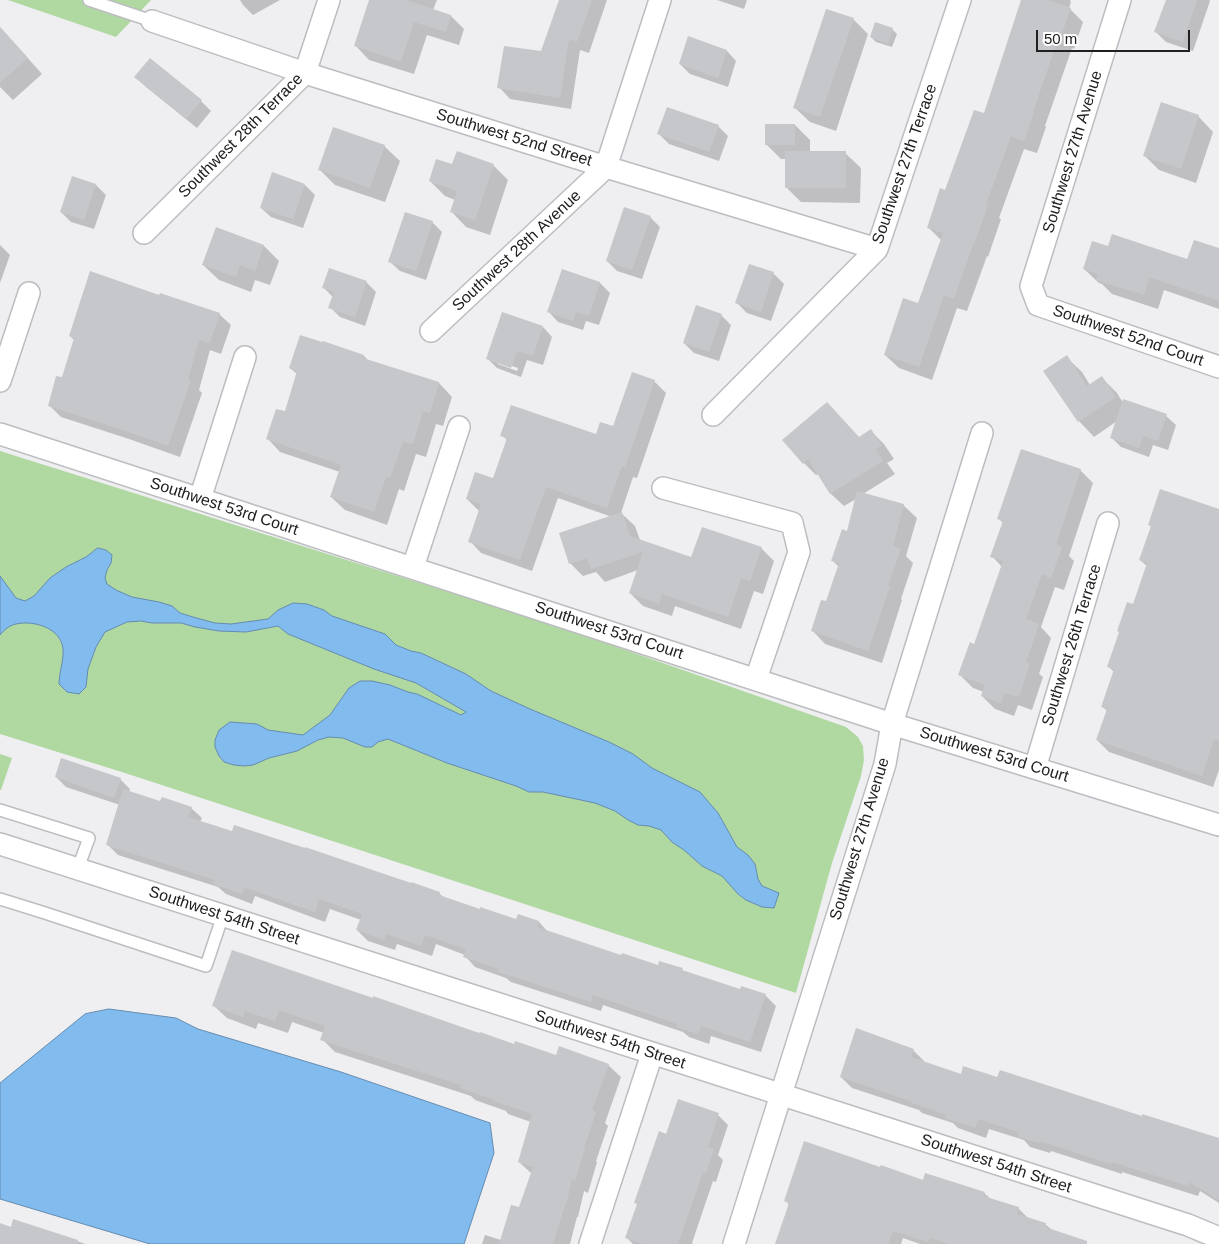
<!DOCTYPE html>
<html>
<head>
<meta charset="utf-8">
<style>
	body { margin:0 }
	#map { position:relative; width:1219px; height:1244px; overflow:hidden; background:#efeff2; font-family:Arial,sans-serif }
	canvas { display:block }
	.scale { position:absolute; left:1036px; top:30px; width:154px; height:22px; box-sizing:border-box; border:2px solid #202021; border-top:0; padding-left:6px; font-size:15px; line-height:18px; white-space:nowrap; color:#202021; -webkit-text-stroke:4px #fff; paint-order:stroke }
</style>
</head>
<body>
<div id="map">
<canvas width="1219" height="1244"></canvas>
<div class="scale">50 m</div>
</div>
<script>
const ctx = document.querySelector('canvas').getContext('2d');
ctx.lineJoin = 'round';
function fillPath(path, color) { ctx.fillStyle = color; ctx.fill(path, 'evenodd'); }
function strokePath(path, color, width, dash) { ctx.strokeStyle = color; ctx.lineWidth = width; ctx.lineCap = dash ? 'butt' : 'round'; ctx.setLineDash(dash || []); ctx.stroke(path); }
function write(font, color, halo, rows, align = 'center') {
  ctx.font = font + ' Arial,sans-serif'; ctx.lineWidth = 4; ctx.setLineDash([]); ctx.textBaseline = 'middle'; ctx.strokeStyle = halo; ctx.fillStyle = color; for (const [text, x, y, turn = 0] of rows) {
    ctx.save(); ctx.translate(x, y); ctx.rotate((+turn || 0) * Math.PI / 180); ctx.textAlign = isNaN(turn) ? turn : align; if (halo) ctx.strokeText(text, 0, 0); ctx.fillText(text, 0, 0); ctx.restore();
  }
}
const green = new Path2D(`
	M8 0H151L116 37Z
	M0 451 560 627 846 727 858 737 863 746 864 760 861 776 832 863 796 993 125 773 0 734Z
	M0 754 12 758 1 790H0Z`);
const water = new Path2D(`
	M98 548 106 550 112 555 111 563 107 570 105 578 107 584 116 590 132 597 159 602 172 606 180 613 193 617 215 623 231 624 268 619 278 610 293 603 307 604 324 610 332 616 385 634 396 645 411 651 421 653 466 674 491 691 530 709 609 742 633 754 652 768 700 792 718 813 737 847 748 855 755 864 758 879 762 886 779 893 774 908 762 907 746 900 738 894 722 876 702 866 684 850 672 842 661 830 649 826 638 825 628 820 615 811 595 803 543 792H529L516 786 447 763 388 739 378 742 372 747H365L343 738 329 737 318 740 297 751 269 758 253 765 244 766 234 765 224 762 219 756 215 747V740L219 730 230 722 257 724 268 730 303 735 330 715 349 688 360 681H372L390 685 408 692 417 694 461 715 466 712 416 683 374 669 288 634 278 626 246 632 219 631 195 627 181 623H152L141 621 127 622 105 632 96 647 88 669 86 687 79 694 67 692 59 684C59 673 64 660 63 649 61 628 34 620 16 624 10 625 4 630 0 635V576L16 598 25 601 34 596 50 578 66 567 86 557Z
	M109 1009 176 1018 198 1029 341 1072 490 1123 494 1153 464 1244H150L0 1199V1083L85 1014Z`);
const shadow = new Path2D(`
	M240 0H280L253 15 243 5Z
	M371 0H437L433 10 451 16 464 29 459 45 427 35 414 74 369 60 356 46Z
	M560 0H607L589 53 580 50 571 109 510 99 499 87 542 53Z
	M717 0H747L744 9Z
	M1023 0H1070L1071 2 1069 8 1083 22 1074 49 1072 48 1045 126 1046 127 1037 153 1024 149 999 218 1001 219 988 257 987 256 967 311 957 308 932 380 899 368 885 355 918 305 942 241 928 227 984 115Z
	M1167 0H1209L1210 1 1193 51 1166 42 1156 32Z
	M853 19 868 34 836 131 810 122 794 107Z
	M0 27 42 74 13 100 0 87Z
	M892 29 897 34 892 47 876 42 871 37Z
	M727 51 736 61 728 87 690 74 680 64Z
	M136 77 201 101 211 111 197 128 146 87Z
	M1198 116 1213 132 1196 183 1159 170 1144 155Z
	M795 125 810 140V152L845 153 861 168 860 203 801 202 786 187V159H781L766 144Z
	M718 126 728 136 719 161 669 144 659 134Z
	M384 146 400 161 385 202 335 185 320 170Z
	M493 165 508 180 490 235 466 227 451 211 455 200 445 196 430 181 453 166Z
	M96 185 106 195 94 229 71 222 61 212Z
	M305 185 315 195 303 228 271 217 261 208Z
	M650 217 660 227 642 279 617 271 607 261Z
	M432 222 442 232 426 280 400 271 390 262Z
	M216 228 264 246 279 261 270 285 255 280 251 292 219 280 203 265Z
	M0 245 10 255 0 283Z
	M1109 247 1188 260 1219 250V309L1164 290 1158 309 1112 294 1102 284 1099 283 1084 269Z
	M750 265 774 274 784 284 771 321 747 313 737 303Z
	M563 270 600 283 610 293 599 325 586 321 583 330 558 322 549 312Z
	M366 282 376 292 365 326 340 317 330 307 333 297 323 287Z
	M160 296 219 314 231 325 221 354 210 350 199 390 202 393 180 457 129 439 61 417 49 405 63 379 75 341 70 336Z
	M721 315 731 325 719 361 694 353 684 343Z
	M543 327 552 337 543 365 527 360 521 377 497 368 487 358ZM498 361 518 368 517 371 498 364Z
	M364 356 369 361 439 383 452 397 443 426 436 424 426 457 416 454 404 491 399 489 387 525 345 510 331 497 340 472 280 452 267 438 285 413 297 374 290 368Z
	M1066 357 1082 372 1090 385 1102 378 1117 393 1123 403 1166 416 1176 425 1168 450 1153 445 1149 457 1121 447 1111 437 1117 421 1094 437 1079 421Z
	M654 381 666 393 637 478 633 477 621 513 635 526 640 540 692 559 761 548 774 561 763 594 754 591 741 629 675 606 672 616 643 606 630 593 638 570 605 582 596 572 583 576 570 563 612 517 558 498 532 571 481 553 470 541 479 511 467 499 494 480 508 441 502 435H597L614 428Z
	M827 403 859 438 871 431 884 444 894 459 887 463 895 474 863 494 903 505 917 518 906 556 913 563 901 599 902 600 882 663 825 644 812 630 827 603 839 567 832 560 848 532 856 499 844 506 831 494 818 474 816 475 804 463Z
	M1080 470 1093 483 1069 556 1074 561 1064 590 1055 587 1041 627 1051 638 1039 674 1043 677 1032 710 1018 705 1014 716 995 709 982 696 984 692 973 688 960 675 975 646 1002 567 992 556 1003 523 999 519Z
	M1219 510V770L1213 787 1109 752 1097 740 1107 711 1102 706 1114 672 1109 667 1134 605 1147 566 1140 560 1152 527 1149 525Z
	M56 777 120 779 130 789 129 792 161 803 191 808 202 818 200 822 439 893 444 898 480 910 517 920 539 922 548 932 622 956 659 966 682 970 685 972 741 991 765 995 776 1006 761 1052 711 1036 709 1044 689 1037 683 1032 603 1005 601 1011 511 982 506 978 475 967 465 956V955L436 944 432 956 397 944 395 950 368 941 357 930 361 920 330 909 325 922 255 896 252 904 226 894 218 887 118 855 107 844 120 805 66 787Z
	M232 952 515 1045 556 1056 608 1065 621 1077 605 1123 608 1126 596 1161 597 1162 588 1193 584 1191 578 1217H577L570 1244H482L485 1235 501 1240 520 1209 532 1174 519 1162 531 1122 508 1114 506 1111 475 1100 471 1096 335 1052 322 1039 324 1033 292 1022 288 1033 258 1023 256 1029 227 1018 214 1006Z
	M913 1050 924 1061V1062L961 1075 998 1079 1142 1117 1219 1140V1203L1200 1191 1198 1196 1122 1172V1174L1051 1151 1050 1153 1030 1147 1024 1140 989 1129 986 1138 958 1128 953 1123 922 1113 919 1110 852 1088 841 1077Z
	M718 1115 728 1125 718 1155 723 1160 716 1182 713 1181 692 1243 693 1244H633L627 1238 638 1205 635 1202 667 1135Z
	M881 1169 924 1181 984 1193 992 1200 1018 1208 1029 1219 1045 1224 1052 1230 1085 1242 1087 1244H920L903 1238 901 1244H776L789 1205 785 1200Z
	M14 1221 86 1244H0V1225L12 1228Z`);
const building = new Path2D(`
	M369 0H406L451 15 446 32 414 22 401 62 354 46Z
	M559 0H592L577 42 569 39 560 98 497 88 504 46 541 51Z
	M1021 0H1048L1071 8 1061 36H1059L1033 112H1034L1024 141 1011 136 986 204 988 205 974 244H973L954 299 944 295 919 367 884 355 903 298 918 303 943 233 927 228 940 188 945 190 974 110 984 113Z
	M1166 0H1197L1183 42 1154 32Z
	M826 9 854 18 820 117 793 108Z
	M875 22 893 28 888 44 870 37Z
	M0 27 28 58 0 83Z
	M688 36 727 50 718 78 679 64Z
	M150 58 202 100 186 119 134 77Z
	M1161 102 1199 115 1181 169 1143 156Z
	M667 107 719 125 709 152 657 134Z
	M765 124H795V145H765Z
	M333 127 385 145 370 188 318 170Z
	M457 151 494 164 475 220 450 212 457 191 429 181 436 159 452 164Z
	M785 151H846V188H785Z
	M272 172 305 184 293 219 260 208Z
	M72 176 96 184 84 220 60 212Z
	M624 207 651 216 632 270 606 261Z
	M405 212 433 221 416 271 388 262Z
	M216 227 264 245 255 271 240 265 236 277 202 265Z
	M1112 234 1187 259 1194 240 1219 248V301L1149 277 1144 295 1096 280 1098 274 1083 269 1092 241 1108 246Z
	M749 264 774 272 761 312 735 303Z
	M329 268 367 281 355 317 328 308 334 292 322 288Z
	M562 269 600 282 589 316 576 312 573 321 547 312Z
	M90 271 159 295 160 293 220 313 210 343 199 340 188 379 191 380 168 446 117 428 48 406 56 376 62 377 74 338 69 336Z
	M696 305 722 314 709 352 683 343Z
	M502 312 543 326 533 356 517 351 511 368 486 359Z
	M300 335 322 342 323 341 364 355 363 358 439 382 430 413 423 411 413 444 403 442 390 478 386 477 374 512 330 497 341 465 266 439 276 409 285 411 297 371 289 368Z
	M1067 355 1087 386 1102 376 1116 397 1078 422 1043 371Z
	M632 372 655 380 625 467 622 466 607 508 546 487 520 560 468 542 481 504 466 499 475 472 493 478 507 438 500 436 511 405 596 434 600 422 613 426Z
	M1123 399 1167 414 1158 441 1143 436 1139 448 1110 438Z
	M827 402 859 437 871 429 882 446 876 449 883 461 830 494 808 459 803 464 782 440Z
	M1021 449 1081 469 1056 545 1062 547 1051 578 1042 574 1026 619 1039 624 1026 662 1030 663 1019 697 1005 693 1001 703 981 696 985 685 958 675 970 642 974 644 1003 561 990 557 1003 521 997 519Z
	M1160 489 1219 509V741L1214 739 1202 776 1096 740 1107 709 1101 707 1114 669 1107 667 1119 632 1117 631 1127 602 1133 604 1147 563 1139 560 1151 526 1148 525Z
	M857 491 904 504 893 546 901 549 888 585 890 586 868 651 811 631 821 600 826 601 839 563 831 561 842 529 847 531Z
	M622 512 630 536 691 557 702 527 762 547 750 581 741 578 728 617 662 594 659 604 629 593 643 552 591 569 587 558 569 564 559 533Z
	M61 758 121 778 114 798 55 777Z
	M123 789 160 801 162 797 192 807 188 817 232 831 234 825 305 848V847L411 883V882L440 892 439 895 480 909V907L516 919 518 914 539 921 537 927 621 955 622 953 658 965 659 961 683 968 682 970 740 989 741 986 766 994 750 1042 701 1026 698 1034 676 1027 677 1024 593 995 591 1002 520 979 498 972 499 969 463 957 466 949 425 935 421 946 386 934 384 940 356 930 362 914 319 899 315 912 244 887 242 894 213 884 215 880 106 845Z
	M232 950 373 998V996L479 1033 480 1032 514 1044 515 1041 556 1055 559 1046 609 1064 592 1110 596 1112 584 1148H585L575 1181 572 1179 566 1205H565L553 1244H499L511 1205 519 1207 533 1167 518 1162 532 1114 494 1101 495 1100 460 1088 461 1085 320 1040 325 1026 279 1010 275 1021 245 1011 243 1017 212 1006Z
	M856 1028 914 1049 911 1057 961 1074 963 1066 997 1077 1000 1070 1142 1116V1114L1219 1138V1200L1189 1182 1188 1186 1112 1162 1111 1164 1040 1141 1039 1143 1018 1137 1019 1132 978 1119 975 1128 945 1118 946 1115 910 1102V1101L840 1077Z
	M678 1099 719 1113 708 1147 714 1149 706 1173 703 1172 678 1244H643L625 1238 637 1204 634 1203 659 1131 666 1134Z
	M804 1141 880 1167 881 1165 923 1180 925 1173 985 1192 983 1196 1019 1207 1017 1214 1046 1223 1045 1227 1087 1241V1244H949L930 1238 928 1242 893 1231 888 1244H775L789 1203 784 1201Z
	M13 1219 78 1240 77 1244H0V1223L11 1227Z`);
const lane = new Path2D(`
	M89 0 152 21
	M0 810 89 838 78 868
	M0 899 45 913 206 966 223 915`);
const street = new Path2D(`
	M1120 0 1031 286 1038 305 1219 367
	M152 21 305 73 606 167 877 249
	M144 233 305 73 329 0
	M431 331 606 167 660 0
	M0 381 29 293
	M713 415 877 249 960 0
	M0 434 892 724 1219 825
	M663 488 792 523 799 552 756 679
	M200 499 245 357
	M413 567 459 427
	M1035 768 1108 523
	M0 844 1188 1225 1219 1238
	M590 1244 652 1054
	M734 1244 885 764 892 724 982 433`);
const streetNames = [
	["Southwest 28th Terrace",241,136,-45],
	["Southwest 52nd Street",514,138,17],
	["Southwest 27th Avenue",1073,152,-73],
	["Southwest 27th Terrace",905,164,-71],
	["Southwest 28th Avenue",517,251,-43],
	["Southwest 52nd Court",1128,336,19],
	["Southwest 53rd Court",224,507,18],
	["Southwest 53rd Court",609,631,18],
	["Southwest 26th Terrace",1072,645,-73],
	["Southwest 53rd Court",994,755,17],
	["Southwest 27th Avenue",860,839,-73],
	["Southwest 54th Street",224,916,18],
	["Southwest 54th Street",610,1040,18],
	["Southwest 54th Street",996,1164,18]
];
fillPath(green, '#b0d8a1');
fillPath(water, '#82bbee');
strokePath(water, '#658cb0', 1);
fillPath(shadow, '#0003');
fillPath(building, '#c6c7ca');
strokePath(lane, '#bcbdc0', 14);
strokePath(street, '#bcbdc0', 24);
strokePath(lane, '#fff', 11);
strokePath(street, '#fff', 21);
write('16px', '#202021', '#fff', streetNames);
</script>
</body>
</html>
